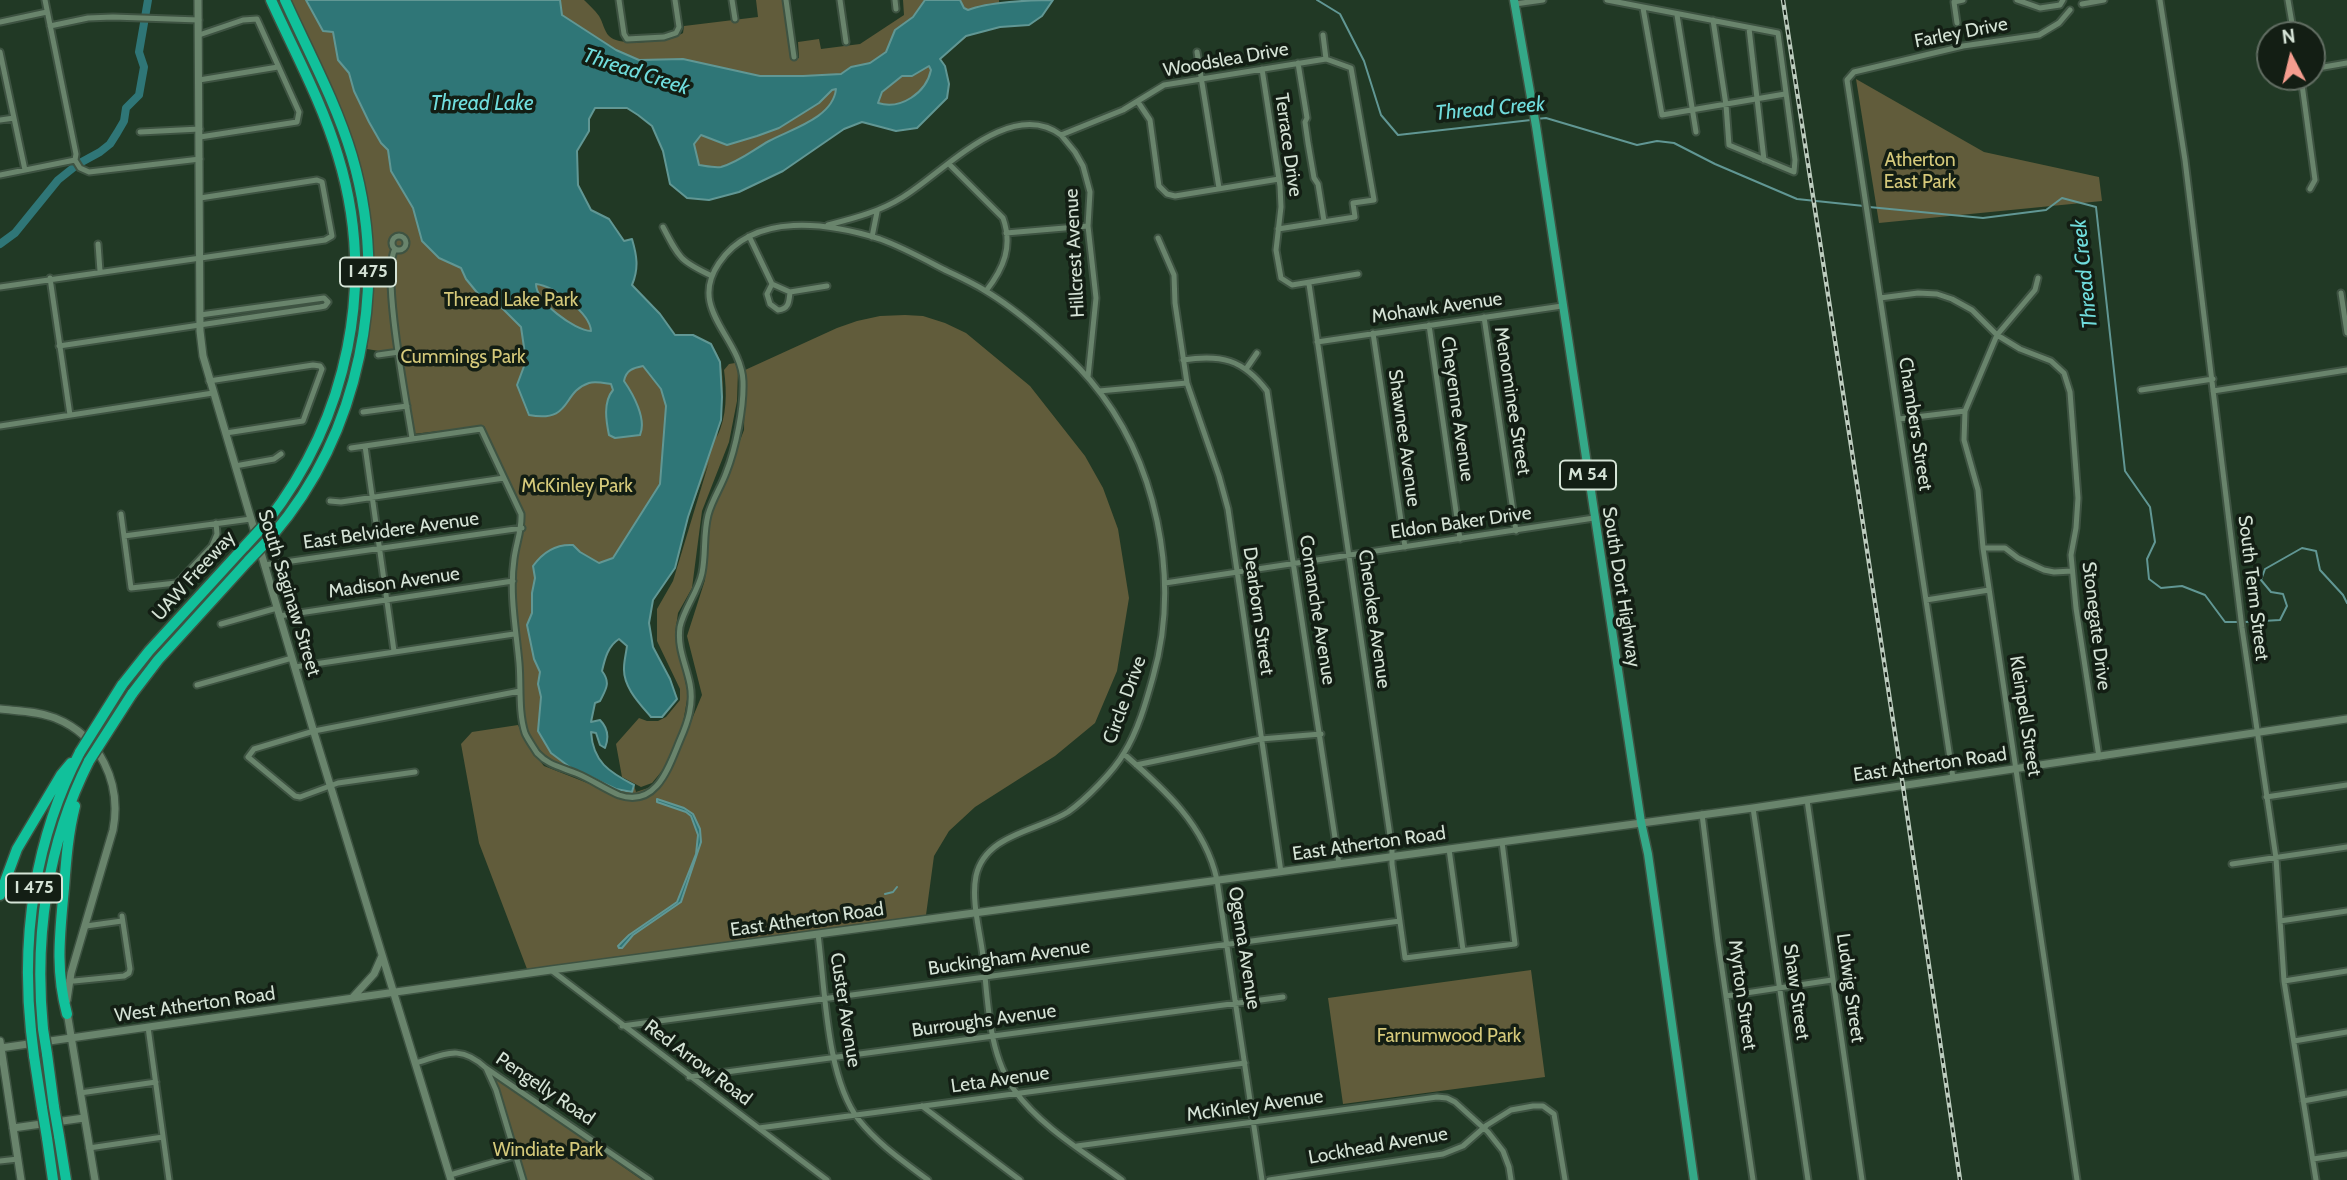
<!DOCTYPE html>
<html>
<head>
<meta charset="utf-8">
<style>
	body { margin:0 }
	#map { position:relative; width:2347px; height:1180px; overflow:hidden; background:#213925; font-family:Cabin,sans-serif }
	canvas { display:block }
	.north { position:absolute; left:2256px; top:21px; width:70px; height:70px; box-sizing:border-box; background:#131e14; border:2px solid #616d62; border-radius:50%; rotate:353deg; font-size:19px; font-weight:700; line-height:28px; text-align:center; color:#d5e3d6 }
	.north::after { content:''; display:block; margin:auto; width:24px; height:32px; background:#f59d8f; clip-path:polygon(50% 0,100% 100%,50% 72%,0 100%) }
</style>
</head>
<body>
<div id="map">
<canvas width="2347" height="1180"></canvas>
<div class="north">N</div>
</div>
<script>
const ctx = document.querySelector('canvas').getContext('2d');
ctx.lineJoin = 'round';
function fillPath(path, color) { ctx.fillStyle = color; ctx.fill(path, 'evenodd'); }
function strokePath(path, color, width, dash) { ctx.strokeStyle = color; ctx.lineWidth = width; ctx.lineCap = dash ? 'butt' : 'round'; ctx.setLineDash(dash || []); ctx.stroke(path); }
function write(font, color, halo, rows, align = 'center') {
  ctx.font = font + ' Cabin,sans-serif'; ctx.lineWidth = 7; ctx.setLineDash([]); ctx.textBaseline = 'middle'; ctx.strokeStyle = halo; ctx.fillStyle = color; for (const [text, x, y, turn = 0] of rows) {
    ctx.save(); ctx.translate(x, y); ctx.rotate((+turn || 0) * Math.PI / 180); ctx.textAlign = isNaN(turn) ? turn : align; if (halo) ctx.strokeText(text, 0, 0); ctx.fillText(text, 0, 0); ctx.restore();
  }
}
const green = new Path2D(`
	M290 0H584C589 5 595 10 599 16 603 22 604 31 609 36 620 48 670 41 683 33L684 26 758 17 756 0H783L791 60 799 58 798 42 819 39 821 49 860 44 904 15 903 0H999L1000 27 970 34 940 59 945 66 949 84 947 98 917 128 896 131 862 122 844 129 783 171 739 192 709 200 687 198 670 184 663 151 652 126 638 115 627 108H595L589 119V131L577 151 578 185 591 210 609 219 624 241 632 239C637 256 639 269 632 285L660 314 675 335C687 335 702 335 711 345 730 364 721 414 717 437 727 416 727 393 724 370L729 364 735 363 738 370 737 401 729 442 702 511 692 588 678 613 675 634 688 694 683 723 666 766 652 783 641 787 622 777 616 744 639 718 647 721H658L666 717 680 700V689L657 641V609L673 581 709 462 688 517 675 568 653 601 649 623 653 647 670 679 677 699 662 717H651C640 704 623 687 624 668 624 661 626 653 626 645L619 639C608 646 605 658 602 671 611 683 606 689 600 701L595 703 591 722 600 720C608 728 609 738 605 748L600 745 596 733 591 732C594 762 609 772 634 785L636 792 663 783 670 772 702 695 687 636 705 580 710 519 744 430 745 370 837 328 857 321 880 316 905 315 923 316 945 323 966 333 1030 386 1085 456 1103 488 1118 529 1129 598 1117 671 1095 723 1055 756 975 807 949 831 934 856 926 915 527 969 479 843 461 744 472 732 518 725 530 749 544 766 613 793C581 764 542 772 526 726L515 624 516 560 525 517 484 426 413 434 402 356 376 359 379 351 367 349C377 279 376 210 353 143 337 94 311 47 290 0Z
	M1856 79 1984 152 2099 177 2102 201 1879 223Z
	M1531 970 1545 1077 1343 1104 1328 998Z
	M497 1079 501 1081 642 1180H526L495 1082Z`);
const water = new Path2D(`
	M306 0H560L562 15 616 50 639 60 683 59 760 76H803L841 74 851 67 870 63 886 52 895 30 913 17 925 0H960L964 8 968 10C988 2 1030 0 1053 0L1042 16 1029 25 1000 27 966 36 940 59 945 66 949 84 947 98 917 128 896 131 862 122 844 129 783 171 739 192 709 200 687 198 670 184 663 151 652 126 638 115 627 108H595L589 119V131L577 151 578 185 591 210 609 219 624 241 632 239C637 256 639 268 632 285L660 314 675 335H693L711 344 720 362 722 397 721 420 688 517 675 568 653 600 649 623 653 647 670 679 677 699 662 717H651C640 704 623 687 624 668 624 661 626 654 627 646L619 639C608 646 605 658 602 671 611 683 606 689 600 701L595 703 591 722 600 720C608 728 609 738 605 748L600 745 596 733 591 732C593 762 609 772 634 785L632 792 616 789 571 768 551 753 538 731 541 697 538 684 540 672 534 659 527 625 532 613V593L535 578 533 566C543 552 557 544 573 545L580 552 599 563 613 558 660 484 666 406 661 389 643 366C633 368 626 370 624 381 633 394 647 419 640 435L615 438 609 435C606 421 603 402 613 390L611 384C604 383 595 381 589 383 561 392 573 423 529 415L517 385 526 361 521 327 498 304 484 301 466 279 461 268 439 258 422 241 413 208 391 171 388 150 381 143 369 122 354 91 349 73 338 60 333 32 323 31ZM929 66 931 70C926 93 901 110 878 103L882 92 902 76H912ZM836 89C833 118 791 129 769 141 753 150 739 162 721 167 714 168 706 166 699 165L694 144 701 135 727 145 757 136 779 128 819 103 832 90ZM536 284C554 286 590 313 591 331 574 330 536 302 536 284Z
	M657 799 684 808 693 814 700 829 701 842 681 902 633 935 622 948H619L618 946 629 935 677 902 696 854 698 835 691 816 686 812 657 802Z`);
const stream = new Path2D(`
	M1317 0 1340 14 1364 61 1381 115 1398 135 1531 120
	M1536 119 1546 118 1637 145 1657 141 1674 143 1715 164 1797 199 1864 206
	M1869 207 1983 218 2046 210 2062 198 2096 207 2125 471 2150 507 2155 542 2147 559 2149 579 2161 588 2182 586 2205 595 2225 622H2239
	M2245 622 2280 620 2287 606 2283 594 2271 592 2261 580 2265 569 2302 548 2316 551 2320 570 2343 595 2347 603
	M885 894 893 892 897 887`);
const river = new Path2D(`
	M0 244 15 233 58 180 78 164 100 152 110 144 117 133 124 121 126 108 139 95 144 67 139 52 148 0`);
const street = new Path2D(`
	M45 0 76 154 75 160 80 168 89 172 200 159
	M619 0 624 34 627 39 664 37 676 33 679 27 675 0
	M732 0 735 19
	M786 0 794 57
	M840 0 846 42
	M895 0 896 9
	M1607 0 1778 33 1795 160 1794 172 1729 145 1726 105 1713 20
	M2017 0 2040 8 2060 5 2063 0
	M2160 0 2185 160 2242 628 2276 858 2284 981 2316 1180
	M2288 0 2294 35
	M1515 4 1543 0
	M2082 4 2104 0
	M1643 8 1662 115 1785 94
	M1677 15 1696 132
	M0 22 47 12
	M1957 23 1954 2 1963 0
	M50 26 88 18 113 17 199 20
	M1749 28 1764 160
	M199 35 243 20 257 19 299 112 297 122 200 137
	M1323 35 1326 59
	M0 52 25 170
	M1197 52 1219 188
	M1298 63 1307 118 1305 122 1308 143 1314 178 1318 184 1324 221
	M1262 69 1280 186 1281 207 1276 250 1281 278 1292 285 1358 274
	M2312 69 2347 63
	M2301 77 2315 180 2310 189
	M199 80 278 67
	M1138 102 1150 120 1159 186 1167 194 1175 196 1279 179
	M0 120 14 118
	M140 132 200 129
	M1061 135 1075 152 1083 166 1090 192 1088 226 1096 298 1088 377
	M949 164 1003 218C1013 246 1004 268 986 291
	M0 175 75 160
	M828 225C855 218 879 212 903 197 944 172 1010 97 1061 135L1123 110 1164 85 1326 59 1351 68 1374 200 1353 203 1355 217 1278 229
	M663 227C679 258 680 261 712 276
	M1006 233 1088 226
	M392 243a7 7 0 1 1 14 0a7 7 0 1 1-14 0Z
	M749 236 772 284 767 294 770 304 778 310C789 309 789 302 790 292
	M872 237 877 212
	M1158 238 1174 275 1175 303 1187 383 1219 476 1228 509 1281 872
	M98 244 100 271
	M395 249C381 273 407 405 412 438
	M50 278 70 415
	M2038 278 2035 290 1997 335 1965 411 1964 440 1978 490 1983 548 2077 1180
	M772 284 790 292 827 286
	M1309 284 1392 849V864L1405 958 1515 944 1502 842
	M0 287 325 240 332 236 322 182 317 180 200 198
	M2341 293 2347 333
	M1880 298 1918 293 1937 294 1952 299 1972 310 1997 335 2020 349 2051 361 2064 373 2070 392 2078 498 2076 528 2071 555 2076 608 2099 757
	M1484 317 1516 531
	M1429 325 1460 539
	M1373 333 1405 547
	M1317 342 1562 306
	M59 346 320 307 325 306 328 302 324 298 200 315
	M378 355 399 352
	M1183 360C1220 354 1243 359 1267 391L1339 864
	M1246 369 1257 353
	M209 381 313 365 320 366 322 369 303 421 226 433
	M2141 390 2213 379
	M1099 391 1187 383
	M2213 391 2347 370
	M363 412 407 406
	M1899 419 1965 411
	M0 426 213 393
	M365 446 394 651
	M351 448 481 429 521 514C522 530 516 543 514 559 509 594 516 629 519 663 521 686 518 711 525 733 527 738 534 748 537 753 549 766 562 767 578 774 592 780 605 789 619 795 657 808 669 766 680 740 688 722 694 704 690 684 686 664 677 648 680 627 684 608 698 592 702 573 706 554 703 534 708 515 712 500 721 487 726 473 736 448 744 407 743 381 741 337 687 310 719 263 754 211 829 223 880 239 902 247 922 258 943 269 957 276 971 282 984 290 1018 310 1065 351 1090 380 1157 459 1181 579 1153 677 1146 702 1138 731 1124 753 1114 771 1085 800 1068 812 1038 831 985 834 976 876 971 901 980 931 983 956 988 1000 988 1055 1015 1091 1042 1128 1086 1153 1122 1180
	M235 466 274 459 281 454
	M330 501 341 502 504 478
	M121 514 131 588 176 583 180 580 212 546 217 534 216 523
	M124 536 251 519
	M1983 548H2005L2018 558 2044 570 2054 572 2072 571
	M264 565 522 528
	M1165 583 1594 518
	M1926 600 1989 590
	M279 616 513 581
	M221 624 277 608
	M295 667 514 634
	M197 685 292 658
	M1124 754C1164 789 1205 825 1217 880L1262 1180
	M1136 765 1261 739 1321 734
	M415 772 338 783 300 797 295 796 248 757 254 749 314 731 520 691
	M1953 778 1847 80 1854 72 1963 46 2039 35 2059 23 2070 10
	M2266 797 2347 785
	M1807 800 1862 1180
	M1753 808 1808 1180
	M1702 814 1718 942 1753 1180
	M1449 849 1463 950
	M2232 864 2347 847
	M2280 921 2347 911
	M86 926 122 921
	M818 934C825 987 826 1078 859 1120 878 1144 903 1161 928 1180
	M551 970 827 1180
	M69 980 74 981 124 976 129 973 130 969 122 916
	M2284 981 2347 971
	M1726 996 1832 980
	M622 1026 1400 921
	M148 1027 169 1180
	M2294 1041 2347 1032
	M416 1063C446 1054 460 1044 486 1068L650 1180
	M486 1068 496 1090 523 1180
	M689 1077 1283 997
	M80 1093 156 1082
	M2303 1101 2347 1093
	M922 1106 1020 1180
	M759 1128 1245 1063
	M1077 1146 1437 1097 1447 1098 1455 1102 1488 1132 1503 1151 1509 1167 1511 1180
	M89 1148 163 1137
	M2313 1159 2347 1154
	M0 1161 18 1159
	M450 1175 515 1156
	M1269 1180 1443 1154 1463 1146 1487 1125 1511 1110 1533 1106H1543L1554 1114 1565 1180`);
const secondary = new Path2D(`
	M198 0 200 331 203 356 312 726 451 1180
	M0 709C18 711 37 711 55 718 100 736 122 783 113 830L71 973 67 1000
	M353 997 374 974 382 956
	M67 1012 95 1180
	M0 1041 21 1180
	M0 1048 551 970 1753 808 2347 719
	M13 1128 84 1118`);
const primary = new Path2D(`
	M1514 0 1536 126 1641 822 1648 854 1694 1180`);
const highway = new Path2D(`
	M267 522C348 418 377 283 338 156 322 102 294 51 271 0
	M272 536C360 433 390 286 352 156 336 102 308 51 285 0
	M122 685 149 651 245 546
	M132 694 158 660 249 560
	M0 895 17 849 61 775 71 763
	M67 1014C55 969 60 933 64 888 66 861 68 833 75 806
	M43 1029C34 937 47 844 89 761
	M31 1031C21 935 35 838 80 752
	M47 1054 54 1107
	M34 1056 42 1108
	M59 1136 66 1180
	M47 1138 53 1180`);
const rail = new Path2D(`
	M1783 0 1903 786 1960 1180`);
const highwayBridge = new Path2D(`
	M245 546 267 522
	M249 560 272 536
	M80 752 122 685
	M89 761 132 694
	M43 1029 47 1054
	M31 1031 34 1056
	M54 1107 59 1136
	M42 1108 47 1138`);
const shields = [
	[368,272,56],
	[1588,475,56],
	[34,888,56]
];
const shieldNames = [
	["I 475",368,272],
	["M 54",1588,475],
	["I 475",34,888]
];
const streetNames = [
	["Farley Drive",1961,33,-11],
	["Woodslea Drive",1226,60,-10],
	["Terrace Drive",1288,145,82],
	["Hillcrest Avenue",1075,253,-93],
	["Mohawk Avenue",1437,308,-8],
	["Menominee Street",1512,401,81],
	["Cheyenne Avenue",1457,409,82],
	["Chambers Street",1915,424,81],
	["Shawnee Avenue",1404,438,82],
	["Eldon Baker Drive",1461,523,-8],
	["East Belvidere Avenue",391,531,-8],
	["UAW Freeway",194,576,-48],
	["Madison Avenue",394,583,-8],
	["South Dort Highway",1621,587,81],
	["South Term Street",2253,588,83],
	["South Saginaw Street",289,593,73],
	["Comanche Avenue",1317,610,81],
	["Dearborn Street",1258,611,82],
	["Cherokee Avenue",1374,619,82],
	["Stonegate Drive",2096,626,83],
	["Circle Drive",1125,700,-70],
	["Kleinpell Street",2025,716,81],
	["East Atherton Road",1930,765,-8],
	["East Atherton Road",1369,844,-8],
	["East Atherton Road",807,920,-8],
	["Ogema Avenue",1244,948,81],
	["Buckingham Avenue",1009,958,-8],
	["Ludwig Street",1850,988,82],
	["Shaw Street",1796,992,82],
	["Myrton Street",1742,995,82],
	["West Atherton Road",195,1005,-8],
	["Custer Avenue",845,1010,81],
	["Burroughs Avenue",984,1021,-8],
	["Red Arrow Road",698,1063,37],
	["Leta Avenue",1000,1080,-8],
	["Pengelly Road",545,1089,34],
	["McKinley Avenue",1255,1106,-8],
	["Lockhead Avenue",1378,1146,-10]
];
const parkNames = [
	["Atherton",1920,160],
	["East Park",1920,182],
	["Thread Lake Park",511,300],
	["Cummings Park",463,357],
	["McKinley Park",577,486],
	["Farnumwood Park",1449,1036],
	["Windiate Park",548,1150]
];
const waterNames = [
	["Thread Creek",636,72,18],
	["Thread Lake",482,104],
	["Thread Creek",1490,109,-5],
	["Thread Creek",2085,274,-96]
];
fillPath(green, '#615c3b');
fillPath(water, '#2f7677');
strokePath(water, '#619794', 2);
strokePath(stream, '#619794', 2);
strokePath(river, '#2f7677', 8);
strokePath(street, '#3e5342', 9);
strokePath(secondary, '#3e5342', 10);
strokePath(primary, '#3e5342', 11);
strokePath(highway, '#3e5342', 13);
strokePath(street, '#69846c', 5);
strokePath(secondary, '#69846c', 7);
strokePath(primary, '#34a988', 8);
strokePath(highway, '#11c19b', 10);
strokePath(rail, '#bcccbe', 4.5);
strokePath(rail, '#131e14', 2, [5]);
strokePath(highwayBridge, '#3e5342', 13, []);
strokePath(highwayBridge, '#11c19b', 10);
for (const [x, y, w] of shields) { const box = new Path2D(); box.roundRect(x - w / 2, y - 14.5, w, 29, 5); ctx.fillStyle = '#131e14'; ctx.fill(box); strokePath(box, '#d5e3d6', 2); }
write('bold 18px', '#d5e3d6', null, shieldNames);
write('19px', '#d5e3d6', '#131e14', streetNames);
write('19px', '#d5c97a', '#131e14', parkNames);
write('italic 21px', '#70dddd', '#131e14', waterNames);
</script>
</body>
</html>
